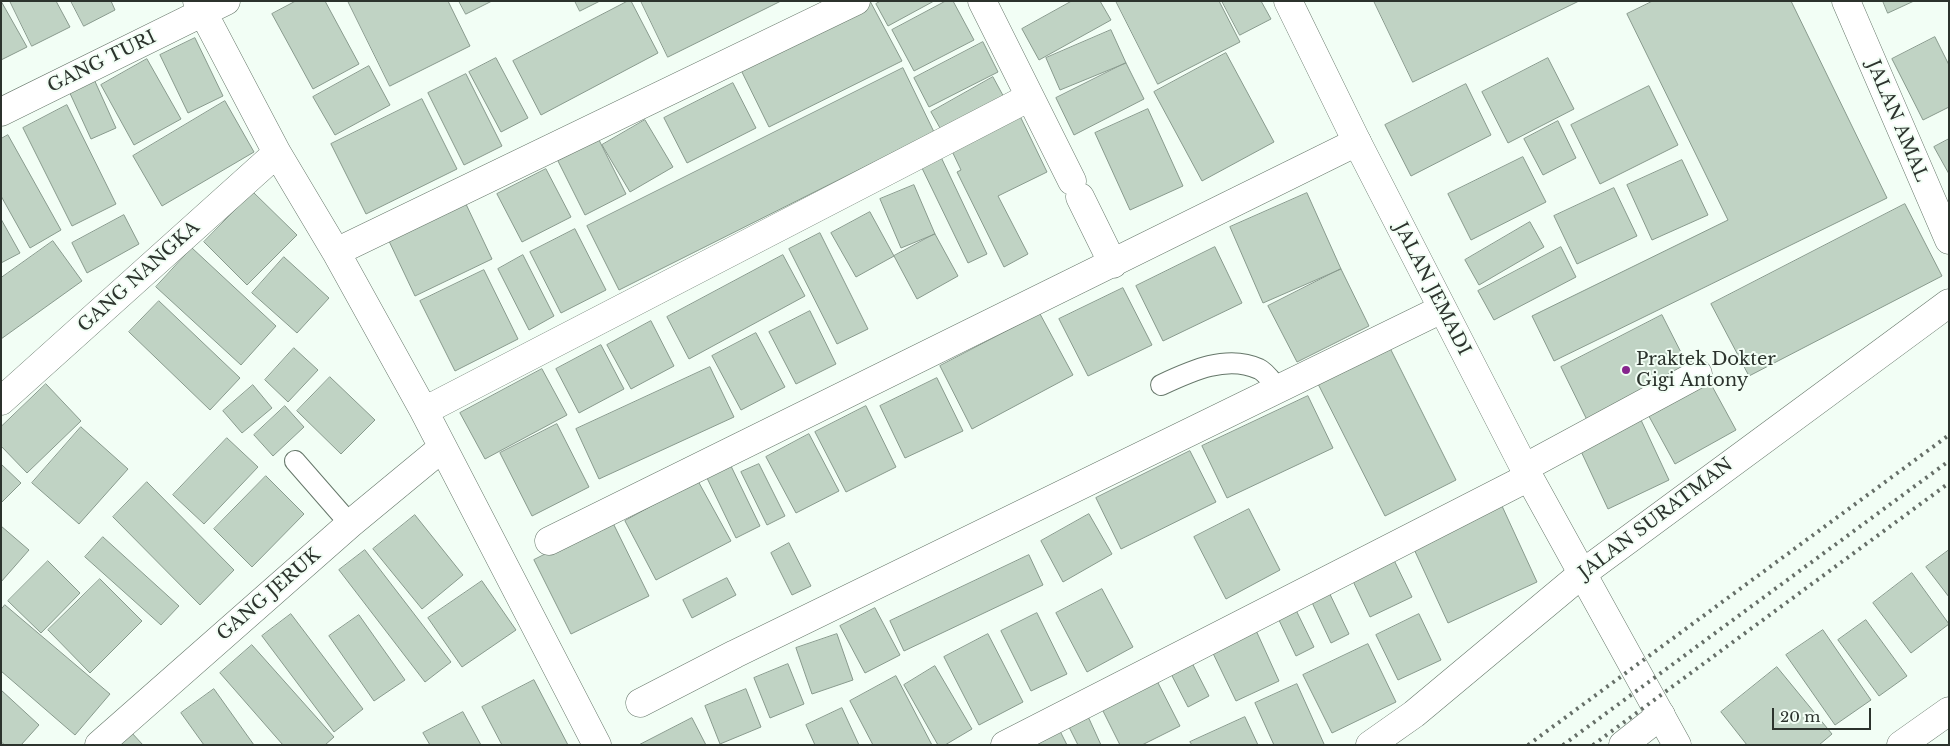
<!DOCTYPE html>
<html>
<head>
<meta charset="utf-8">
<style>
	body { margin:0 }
	#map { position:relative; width:1950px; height:746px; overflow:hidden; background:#f2fef5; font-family:"Libre Baskerville",serif }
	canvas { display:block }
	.frame { position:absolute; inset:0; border:2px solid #2c332d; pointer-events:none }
	.scale { position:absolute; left:1772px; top:708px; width:99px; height:22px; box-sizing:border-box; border:2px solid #2c332d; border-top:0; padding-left:6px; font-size:15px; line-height:18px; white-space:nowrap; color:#2c332d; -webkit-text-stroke:4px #f2fef5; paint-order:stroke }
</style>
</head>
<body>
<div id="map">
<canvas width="1950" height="746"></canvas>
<div class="frame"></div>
<div class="scale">20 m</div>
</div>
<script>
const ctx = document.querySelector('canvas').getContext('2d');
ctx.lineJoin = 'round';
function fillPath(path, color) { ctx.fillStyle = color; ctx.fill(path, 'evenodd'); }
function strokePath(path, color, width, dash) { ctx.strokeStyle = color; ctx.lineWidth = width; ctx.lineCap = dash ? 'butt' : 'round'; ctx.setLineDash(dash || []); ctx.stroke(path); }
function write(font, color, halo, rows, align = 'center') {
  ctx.font = font + ' "Libre Baskerville",serif'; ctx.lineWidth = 4; ctx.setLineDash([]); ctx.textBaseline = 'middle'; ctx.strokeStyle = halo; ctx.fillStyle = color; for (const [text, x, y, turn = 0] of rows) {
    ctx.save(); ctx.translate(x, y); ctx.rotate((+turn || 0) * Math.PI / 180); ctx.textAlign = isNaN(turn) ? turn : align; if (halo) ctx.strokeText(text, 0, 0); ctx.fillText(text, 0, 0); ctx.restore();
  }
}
const building = new Path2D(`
	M1 1 27 47 1 60Z
	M10 1H56L70 27 32 46Z
	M71 1H111L115 10 84 26Z
	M296 1H325L359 64 313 89 272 14Z
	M348 1H448L470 46 390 86Z
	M459 1H492L466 14Z
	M575 1H600L580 11Z
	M628 1H631L658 53 541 115 513 61Z
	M641 1H781L668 57Z
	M870 1 902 61 769 127 739 66Z
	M881 1H934L888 26 876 4Z
	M946 1H953L974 40 914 71 892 30Z
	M1072 1H1100L1111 20 1039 60 1022 29Z
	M1116 1H1219L1240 42 1158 84Z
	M1222 1H1261L1271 19 1240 35Z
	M1374 1H1579L1413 82Z
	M1653 1H1791L1887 198 1554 361 1532 316 1728 220 1627 14Z
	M1883 1H1914L1888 13Z
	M1111 30 1126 63 1060 90 1046 58Z
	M1935 37 1949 65V107L1923 120 1892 59Z
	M195 38 223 96 188 113 160 55Z
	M983 42 998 72 929 107 914 78Z
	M1226 53 1274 142 1202 181 1154 92Z
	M496 58 528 118 501 132 469 72Z
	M1548 58 1574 109 1508 143 1482 92Z
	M147 59 181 119 134 145 101 85Z
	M1126 63 1144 99 1074 135 1056 98Z
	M369 66 390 105 335 135 313 97Z
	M903 68 934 132 619 290 587 226Z
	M466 74 502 146 464 165 428 93Z
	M93 77 116 128 91 139 68 89Z
	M993 77 1006 101 944 135 931 112Z
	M733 83 756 128 687 163 664 118Z
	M1466 84 1491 135 1411 176 1385 125Z
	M1649 86 1678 145 1600 184 1571 125Z
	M422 99 457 169 366 214 331 144Z
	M225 101 254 152 162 206 133 156Z
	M67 105 116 204 72 226 23 128Z
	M1148 109 1183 186 1130 210 1095 133Z
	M1020 116 1047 172 998 196 1028 254 1004 267 957 172 961 170 951 149Z
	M645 120 673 167 630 192 602 145Z
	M1558 121 1576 158 1543 175 1524 139Z
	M8 135 61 230 30 248 1 196V139Z
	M1949 139V174L1934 147Z
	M599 140 626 194 585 215 558 161Z
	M940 155 987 254 968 263 920 164Z
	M1523 157 1546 202 1471 240 1448 194Z
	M1682 160 1708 215 1652 240 1627 185Z
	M546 169 571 217 522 242 497 194Z
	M914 185 935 234 901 248 880 199Z
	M1614 188 1637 236 1577 264 1554 216Z
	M253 192 297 235 247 285 204 242Z
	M1307 193 1341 269 1263 303 1230 227Z
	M465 202 492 259 415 296 388 239Z
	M1905 204 1942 276 1749 376 1711 304Z
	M870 212 894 256 856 277 831 233Z
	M124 215 139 244 87 273 72 243Z
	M1 219 20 253 1 263Z
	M1530 222 1544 247 1479 285 1465 260Z
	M575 229 606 290 561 313 530 252Z
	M820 233 868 329 837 344 789 249Z
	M935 234 958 276 917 299 894 256Z
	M53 241 82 281 1 339V278Z
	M1215 247 1242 303 1163 341 1136 286Z
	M1561 247 1576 277 1494 320 1478 291Z
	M192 248 276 326 241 365 156 287Z
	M523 255 554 316 529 330 498 269Z
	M783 255 805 296 689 359 667 317Z
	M284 257 329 298 297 333 252 293Z
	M1341 269 1369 326 1297 362 1268 306Z
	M484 270 518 339 455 371 420 301Z
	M1123 288 1152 345 1088 376 1059 319Z
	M159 301 240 378 210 410 129 332Z
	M810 311 836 364 796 384 769 332Z
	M1040 314 1073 375 972 429 940 366Z
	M1662 315 1691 372 1589 424 1561 367Z
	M651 321 674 366 631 389 607 345Z
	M756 333 785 387 741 410 712 356Z
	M1387 342 1456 480 1385 516 1315 378Z
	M601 345 624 389 579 413 556 369Z
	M294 348 318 370 288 402 265 380Z
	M710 367 734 417 599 479 576 429Z
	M542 369 567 415 485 459 460 413Z
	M1706 375 1736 430 1675 464 1645 409Z
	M330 377 375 420 341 454 297 411Z
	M937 378 963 431 905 458 880 406Z
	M46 384 81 421 27 473 1 446V427Z
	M253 385 272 408 242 433 223 411Z
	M1308 396 1333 448 1227 498 1202 446Z
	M285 406 304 427 273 456 254 435Z
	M866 406 896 467 846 492 815 432Z
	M1641 420 1669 480 1608 509 1579 447Z
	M557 424 589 487 532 516 500 453Z
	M81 427 128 469 79 524 32 483Z
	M809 434 839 491 796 513 766 457Z
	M227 438 258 467 204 524 173 495Z
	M1190 451 1216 502 1121 549 1096 498Z
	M1 464 21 483 1 503Z
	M730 464 760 526 736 538 706 476Z
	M759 464 785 516 767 525 741 472Z
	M266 476 304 514 252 567 214 529Z
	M698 481 731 541 656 580 625 521Z
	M147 482 234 570 200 605 113 517Z
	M1502 506 1537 582 1448 623 1413 547Z
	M1249 509 1280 570 1226 599 1194 537Z
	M1089 514 1112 554 1063 582 1041 541Z
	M415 515 463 575 422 609 373 549Z
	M612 521 649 596 571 634 534 560Z
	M1 526 29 550 1 582Z
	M103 537 179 606 161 625 85 557Z
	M789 543 811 586 792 595 771 553Z
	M365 550 451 662 425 682 339 570Z
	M1949 550V597L1926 567Z
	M1029 555 1043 585 904 651 890 621Z
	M1392 556 1412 597 1370 617 1351 577Z
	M48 561 80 593 41 633 8 601Z
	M1912 573 1949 624 1911 653 1873 603Z
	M727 578 736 595 692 618 683 600Z
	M100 579 142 621 90 673 48 630Z
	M482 581 516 630 462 667 428 618Z
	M1326 586 1349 634 1331 643 1308 594Z
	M1102 589 1133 647 1087 672 1056 613Z
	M5 605 110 694 75 735 1 671V610Z
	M875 608 900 655 865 673 840 626Z
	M1295 608 1314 647 1296 656 1277 616Z
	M1037 613 1067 674 1031 691 1001 631Z
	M291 614 363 709 334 732 262 636Z
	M1419 614 1441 660 1398 680 1376 635Z
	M359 615 405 680 374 701 329 636Z
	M1866 620 1907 676 1879 696 1838 640Z
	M1254 626 1279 681 1236 701 1210 647Z
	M1823 630 1871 700 1835 725 1786 655Z
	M837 634 853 680 812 694 796 648Z
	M988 634 1023 702 979 725 944 657Z
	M1368 644 1396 702 1332 733 1303 675Z
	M252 645 334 737 325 745H283L220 673Z
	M1189 657 1209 696 1188 707 1168 668Z
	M788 664 804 704 770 718 754 678Z
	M935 666 972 729 945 745H938L904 685Z
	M1777 667 1832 734 1819 745H1747L1721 712Z
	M1154 675 1180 726 1142 745H1120L1099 703Z
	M896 676 932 745H873L850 701Z
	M534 680 568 745H502L482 707Z
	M1297 684 1324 744 1323 745H1274L1255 703Z
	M214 689 254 745H204L181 713Z
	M746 689 761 727 720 744 705 706Z
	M1 690 39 725 21 745H5L1 742Z
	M842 708 859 745H815L806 725Z
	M463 712 481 745H430L423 733Z
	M1086 712 1101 745H1078L1066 721Z
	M1245 717 1258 745H1192L1190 742Z
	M692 718 706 745H639Z
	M1057 725 1067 745H1017Z
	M131 732 143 745H117Z`);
const service = new Path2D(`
	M1161 385C1191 371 1227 354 1259 369 1266 372 1273 383 1278 389
	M295 461 350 524`);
const minor = new Path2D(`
	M197 1 277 153 336 252 424 411 597 745
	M1846 1 1949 240
	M1030 97 1072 181
	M1 112 226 1
	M1080 197 1113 264
	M336 252 856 1
	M1 401 277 153
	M424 411 1030 97 982 1
	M1524 468 1698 374
	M549 541 1357 142
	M640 703 735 654 1442 309
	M99 745 350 524 442 448
	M1005 745 1529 477
	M1370 745 1414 714 1583 573 1949 303
	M1623 745 1661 715
	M1901 745 1949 711`);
const tertiary = new Path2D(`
	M1288 1 1357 142 1529 477 1677 745`);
const rail = new Path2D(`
	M1528 745 1949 435
	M1563 745 1949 461
	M1593 745 1949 483`);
const markers = [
	[1626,370,5,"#86248d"]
];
const streetNames = [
	["GANG TURI",102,62,-26],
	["JALAN AMAL",1897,121,67],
	["GANG NANGKA",139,277,-42],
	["JALAN JEMADI",1432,289,63],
	["JALAN SURATMAN",1656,519,-37],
	["GANG JERUK",269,595,-41]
];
const poiNames = [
	["Praktek Dokter",1636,360],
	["Gigi Antony",1636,381]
];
fillPath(building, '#c0d3c4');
strokePath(building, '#889a8d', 1);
strokePath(service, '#66776a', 22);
strokePath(minor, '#66776a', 29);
strokePath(tertiary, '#66776a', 29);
strokePath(service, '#fff', 20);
strokePath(minor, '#fff', 28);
strokePath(tertiary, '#fff', 28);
strokePath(rail, '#666f68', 4, [2.5, 5]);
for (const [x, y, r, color] of markers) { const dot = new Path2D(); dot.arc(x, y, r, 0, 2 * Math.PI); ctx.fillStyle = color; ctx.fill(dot); strokePath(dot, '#f2fef5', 2); }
write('18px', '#2c332d', '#f2fef5', streetNames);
write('18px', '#2c332d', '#f2fef5', poiNames, 'left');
</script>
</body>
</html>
